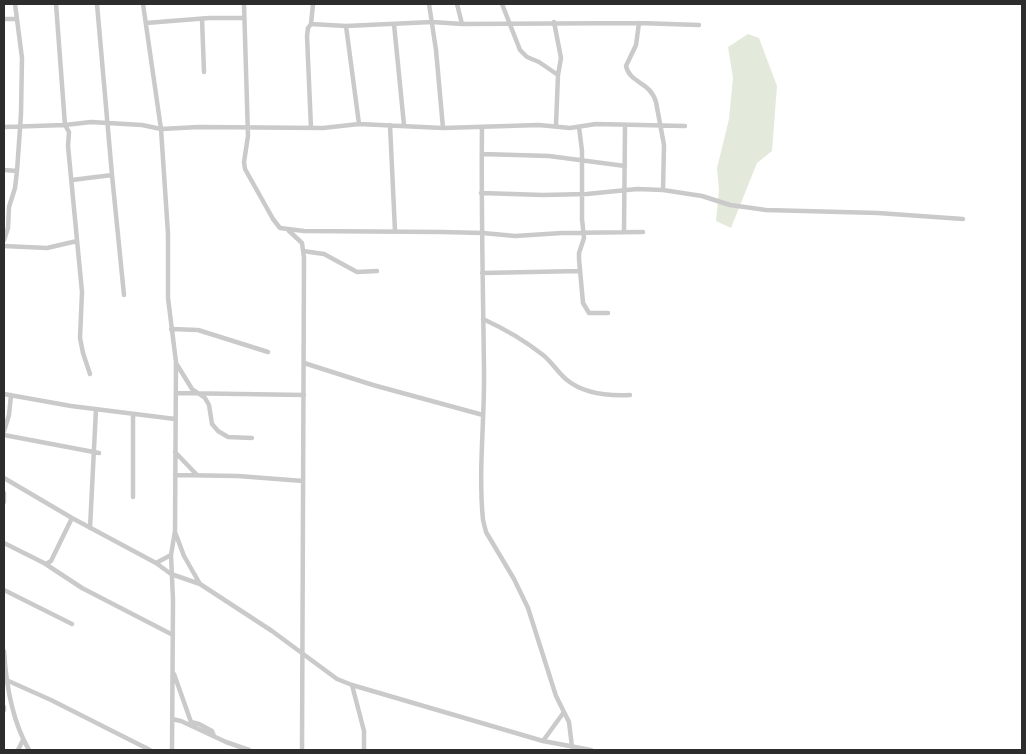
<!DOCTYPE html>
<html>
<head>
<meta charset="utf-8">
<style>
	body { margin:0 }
	#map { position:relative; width:1026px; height:754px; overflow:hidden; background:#fff; font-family:"Asap Condensed",sans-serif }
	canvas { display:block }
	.frame { position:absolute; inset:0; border:5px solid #2d2d2d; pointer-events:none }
</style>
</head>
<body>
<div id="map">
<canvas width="1026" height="754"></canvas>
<div class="frame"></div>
</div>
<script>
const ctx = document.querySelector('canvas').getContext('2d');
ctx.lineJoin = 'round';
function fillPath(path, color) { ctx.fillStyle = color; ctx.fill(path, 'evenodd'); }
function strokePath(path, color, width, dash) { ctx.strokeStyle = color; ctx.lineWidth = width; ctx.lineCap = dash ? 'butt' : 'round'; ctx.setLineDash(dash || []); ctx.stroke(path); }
const green = new Path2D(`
	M748 34 759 38 777 86 772 151 757 163 731 228 716 221 719 190 717 168 729 119 733 78 728 47Z`);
const minor = new Path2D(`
	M56 4 65 125 69 132 68 146 82 292 80 338 83 353 90 374
	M143 4 161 129 168 234V298L176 362 175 531 171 555 173 600 172 750
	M244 4 248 136 244 162 245 169 273 219 280 228 304 231 442 232 483 233 515 236 562 233 643 232
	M457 4 462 24
	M502 4 520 50 527 57 539 62 558 75
	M4 19H17
	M202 19 204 72
	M554 22 561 58 558 75 556 125
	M146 23 209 18H244
	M639 23 636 45 626 66C630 84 650 81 656 102L664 145 663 190
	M311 24 313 4
	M394 24 404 125
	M346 26 359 124
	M390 125 395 231
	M4 127 65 125 91 122 142 125 161 129 199 127 323 128 359 124 443 128 436 50 429 4
	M482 127C481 207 483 287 484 368 485 418 478 470 483 520L486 532 514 579 528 608 556 696 569 722 572 747
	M579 127 582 151V219L584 238 579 253V259L583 303 589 313H608
	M311 128 307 36 308 28 311 24 346 26 432 22 462 24 639 23 699 25
	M443 128 539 125 570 128 596 124 685 126
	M482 154 549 156 625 166
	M4 170 17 171
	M112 175 124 295
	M72 180 112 175 97 4
	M481 193 543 195 587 194 637 189 663 190 702 196 730 205 766 210 878 213 963 219
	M288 230 302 243 304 258 302 750
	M624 232 625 126
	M4 240 8 228 9 207 15 188 17 171 21 114 22 58 15 4
	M4 246 47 248 77 241
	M303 251 324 254 357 272 377 271
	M482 273 580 271
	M483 319C505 329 524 340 543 355 552 362 558 373 567 380 584 394 609 396 630 395
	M171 329 198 330 268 352
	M176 363 192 389 205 398 209 405 212 424 218 431 228 437 252 438
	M304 363 373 385 483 415
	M176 393 304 395
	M4 394 71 406 175 419
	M133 414V497
	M4 431 9 415 11 395
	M4 435 99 453
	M175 452 197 475
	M175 475 238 476 303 481
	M4 478 72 518 156 563 171 574 200 584
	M4 493V502
	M90 528 96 409
	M175 532 184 556 200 584 272 631 337 679 352 685 543 741 591 750
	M4 543 46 564 51 561 72 518
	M44 563 82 588 173 635
	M156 563 171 555
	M4 590 72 624
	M4 651C6 684 12 721 29 750
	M174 674 191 722 199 724 212 731 214 736
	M4 679 51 700 150 750
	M352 685 364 731V750
	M4 707V710
	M172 719 181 721 226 742 249 750
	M543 741 564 712
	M18 750 23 740`);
fillPath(green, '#e3eadb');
strokePath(minor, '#cacaca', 4.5);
</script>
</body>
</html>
